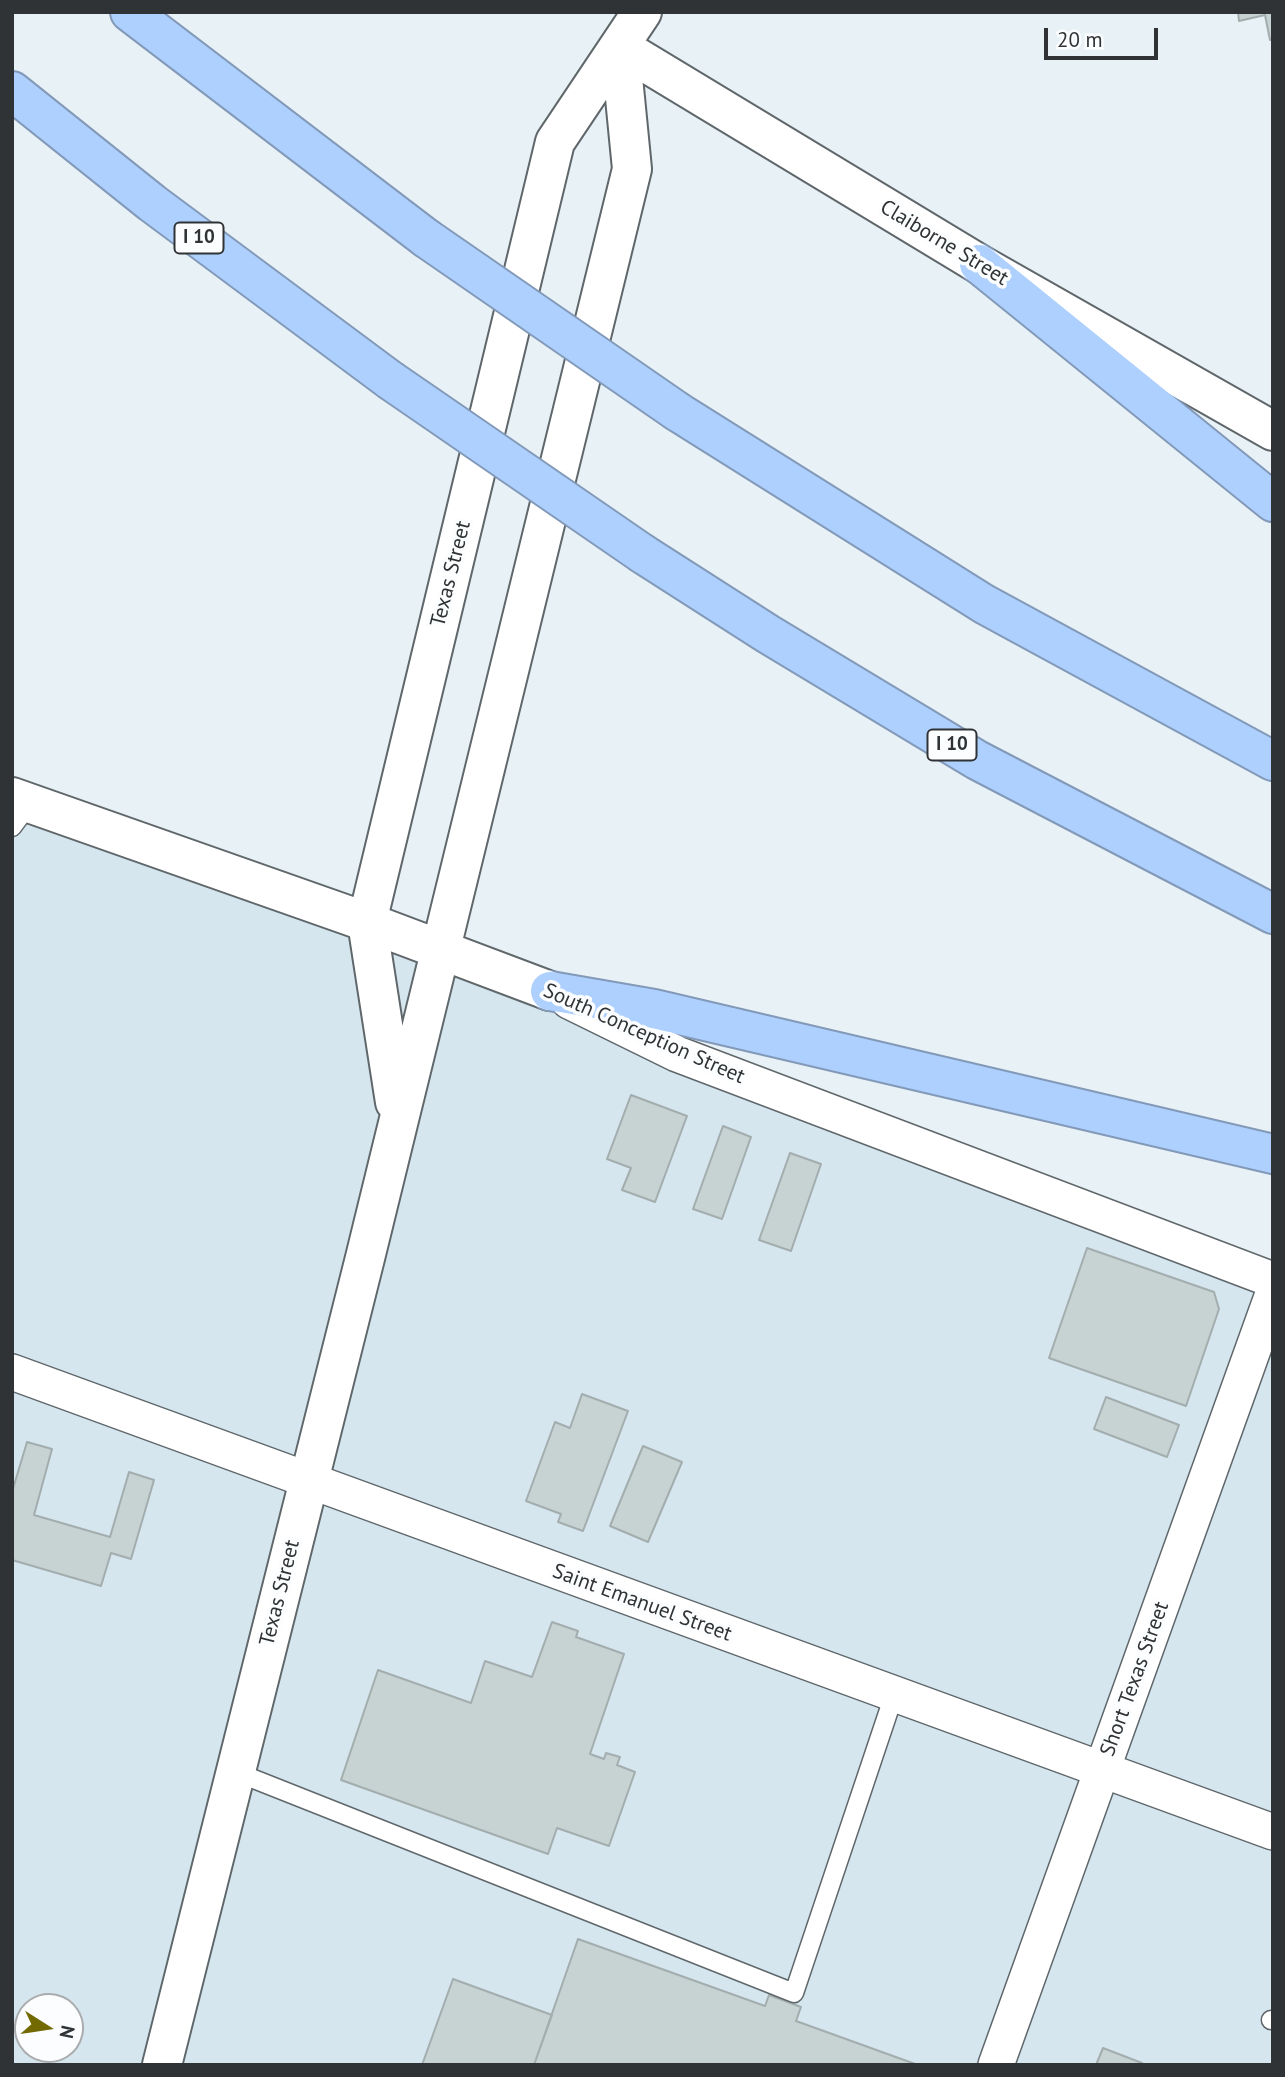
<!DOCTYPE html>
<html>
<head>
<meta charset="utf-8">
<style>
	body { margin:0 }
	#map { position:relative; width:1285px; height:2077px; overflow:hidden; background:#e8f1f6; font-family:"PT Sans",sans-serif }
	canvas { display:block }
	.frame { position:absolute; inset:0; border:14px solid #303335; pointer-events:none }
	.north { position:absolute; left:14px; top:1993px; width:70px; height:70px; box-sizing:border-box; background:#fbfdfe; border:2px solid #aaacae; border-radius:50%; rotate:102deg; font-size:19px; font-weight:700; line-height:28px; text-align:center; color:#303335 }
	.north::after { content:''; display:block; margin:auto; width:24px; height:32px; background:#736901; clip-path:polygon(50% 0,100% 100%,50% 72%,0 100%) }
	.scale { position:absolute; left:1044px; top:28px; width:114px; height:32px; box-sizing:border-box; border:4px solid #303335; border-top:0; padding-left:9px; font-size:21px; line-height:24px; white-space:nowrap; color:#303335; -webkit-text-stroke:5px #fbfdfe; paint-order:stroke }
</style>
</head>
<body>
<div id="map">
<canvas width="1285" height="2077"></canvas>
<div class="frame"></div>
<div class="north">N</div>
<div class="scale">20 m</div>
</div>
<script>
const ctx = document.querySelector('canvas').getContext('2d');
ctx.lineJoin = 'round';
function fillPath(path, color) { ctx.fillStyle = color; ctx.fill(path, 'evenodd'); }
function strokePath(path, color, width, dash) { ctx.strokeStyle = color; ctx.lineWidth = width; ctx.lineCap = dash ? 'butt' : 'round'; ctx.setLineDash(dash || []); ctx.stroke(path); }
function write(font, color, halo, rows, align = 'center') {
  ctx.font = font + ' "PT Sans",sans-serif'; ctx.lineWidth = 7; ctx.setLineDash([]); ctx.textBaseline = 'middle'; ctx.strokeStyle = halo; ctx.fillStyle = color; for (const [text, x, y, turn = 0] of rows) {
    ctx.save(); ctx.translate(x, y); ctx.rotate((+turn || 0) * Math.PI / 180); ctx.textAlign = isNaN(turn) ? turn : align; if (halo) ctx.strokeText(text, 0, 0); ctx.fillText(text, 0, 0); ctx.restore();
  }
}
const built = new Path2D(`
	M12 798 1273 1280V2065H12ZM28 2007H70V2049H28Z`);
const building = new Path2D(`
	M1238 12H1273V39L1270 40 1265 15 1239 21Z
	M631 1095 687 1116 655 1202 622 1190 631 1168 607 1159Z
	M723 1126 751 1137 722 1219 693 1209Z
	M790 1153 821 1164 791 1251 759 1240Z
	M1087 1248 1214 1292 1219 1309 1186 1406 1049 1358Z
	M582 1394 628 1411 583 1531 558 1522 561 1514 526 1501 555 1422 570 1428Z
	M1106 1397 1179 1425 1167 1457 1094 1429Z
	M27 1442 52 1449 34 1515 110 1537 129 1472 154 1480 131 1559 111 1553 101 1586 12 1560V1492Z
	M643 1446 682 1462 648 1542 610 1526Z
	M552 1622 578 1631 576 1637 624 1654 590 1754 604 1759 606 1753 620 1757 617 1765 635 1772 609 1846 557 1828 548 1854 341 1780 378 1670 471 1703 485 1661 532 1677Z
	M578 1939 765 2006 769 1995 801 2007 796 2021 918 2065H534Z
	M453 1979 552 2015 534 2065H422Z
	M1103 2048 1142 2063V2065H1096Z`);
const service = new Path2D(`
	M12 827 30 803
	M236 1772 794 1993 894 1695
	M1271 2020H1273`);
const minor = new Path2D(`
	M569 1001 677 1054 1273 1280
	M12 1372 1273 1832
	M996 2065 1273 1294`);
const tertiary = new Path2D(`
	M620 47 979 264 1273 431
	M12 797 367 922 550 991
	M395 1102 367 922 555 142 642 12
	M162 2065 365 1258 632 169 620 47`);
const motorway = new Path2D(`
	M130 12 426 238
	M12 91 152 203 390 380
	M979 264 1273 502
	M678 412 984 604 1273 761
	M643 554 768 634 977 760 1273 914
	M550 991 654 1009 1273 1154`);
const motorwayBridge = new Path2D(`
	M426 238 678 412
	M390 380 643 554`);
const shields = [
	[199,238,49],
	[952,745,49]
];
const shieldNames = [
	["I 10",199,238],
	["I 10",952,745]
];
const streetNames = [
	["Claiborne Street",944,243,31],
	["Texas Street",451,574,-76],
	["South Conception Street",644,1034,24],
	["Texas Street",280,1593,-76],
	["Saint Emanuel Street",642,1603,20],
	["Short Texas Street",1135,1679,-70]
];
fillPath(built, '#d5e6ef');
fillPath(building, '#c7d2d3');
strokePath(building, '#a3adae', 2);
strokePath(service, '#5f676b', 21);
strokePath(minor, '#5f676b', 38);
strokePath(tertiary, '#5f676b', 42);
strokePath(motorway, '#8299b8', 42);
strokePath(service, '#fff', 18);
strokePath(minor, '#fff', 35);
strokePath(tertiary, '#fff', 38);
strokePath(motorway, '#aed0ff', 38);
strokePath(motorwayBridge, '#8299b8', 42, []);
strokePath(motorwayBridge, '#aed0ff', 38);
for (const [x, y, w] of shields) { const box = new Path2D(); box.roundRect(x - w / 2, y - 15.5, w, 31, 5); ctx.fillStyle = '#fbfdfe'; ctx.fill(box); strokePath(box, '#303335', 2); }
write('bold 19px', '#303335', null, shieldNames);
write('21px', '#303335', '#fbfdfe', streetNames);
</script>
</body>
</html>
